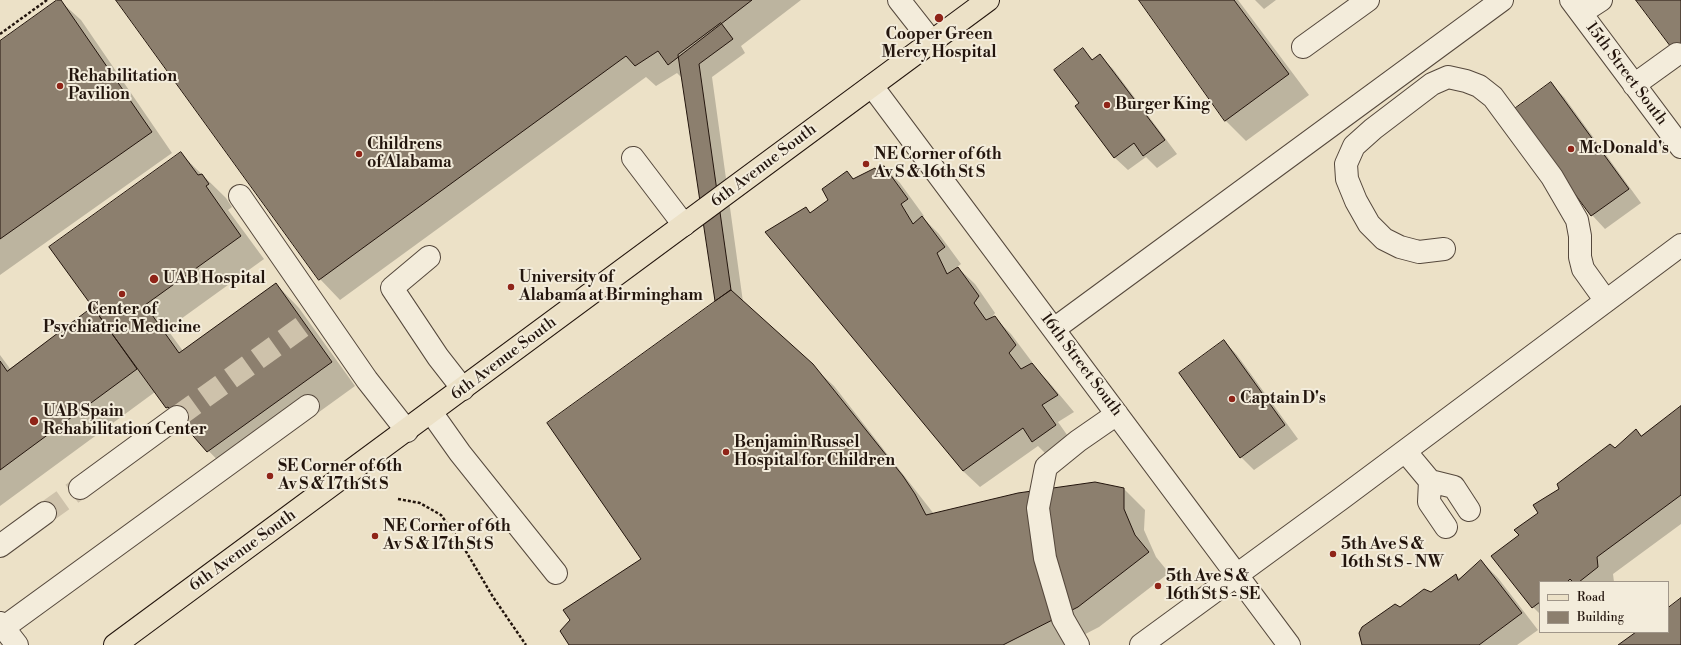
<!DOCTYPE html>
<html>
<head>
<meta charset="utf-8">
<style>
	body { margin:0 }
	#map { position:relative; width:1681px; height:645px; overflow:hidden; background:#ece1c7; font-family:"Libre Bodoni",serif }
	canvas { display:block }
	.legend { position:absolute; left:1539px; top:581px; width:130px; height:52px; box-sizing:border-box; background:#f3ecdb; border:1px solid #a09689; margin:0; padding:5px 7px; list-style:none; font-size:12px; color:#23150d }
	.legend li { display:flex; align-items:center; gap:8px; height:20px }
	.legend b { width:20px; border:1px solid #a09689 }
</style>
</head>
<body>
<div id="map">
<canvas width="1681" height="645"></canvas>
<ul class="legend">
<li><b style="height:5px;background:#ece1c7"></b>Road</li>
<li><b style="height:11px;background:#8c7f6e"></b>Building</li>
</ul>
</div>
<script>
const ctx = document.querySelector('canvas').getContext('2d');
ctx.lineJoin = 'round';
function fillPath(path, color) { ctx.fillStyle = color; ctx.fill(path, 'evenodd'); }
function strokePath(path, color, width, dash) { ctx.strokeStyle = color; ctx.lineWidth = width; ctx.lineCap = dash ? 'butt' : 'round'; ctx.setLineDash(dash || []); ctx.stroke(path); }
function write(font, color, halo, rows, align = 'center') {
  ctx.font = font + ' "Libre Bodoni",serif'; ctx.lineWidth = 4; ctx.setLineDash([]); ctx.textBaseline = 'middle'; ctx.strokeStyle = halo; ctx.fillStyle = color; for (const [text, x, y, turn = 0] of rows) {
    ctx.save(); ctx.translate(x, y); ctx.rotate((+turn || 0) * Math.PI / 180); ctx.textAlign = isNaN(turn) ? turn : align; if (halo) ctx.strokeText(text, 0, 0); ctx.fillText(text, 0, 0); ctx.restore();
  }
}
const shadow = new Path2D(`
	M59 0 81 20 172 153 0 275V42Z
	M117 0H801L741 46 745 53 712 77 743 302 834 386 934 514 1124 489 1145 510 1144 530 1156 557 1169 573 1099 627 1064 645H569L642 560 717 301 683 79 677 73 656 86 646 77 340 300 320 279Z
	M1140 0H1238L1309 95 1246 141 1226 121Z
	M1255 0H1276L1264 9Z
	M1083 50 1093 60 1100 56 1113 69 1177 154 1157 168 1146 157 1128 170 1114 157 1080 103Z
	M1551 84 1564 97 1641 203 1605 229 1592 215Z
	M181 154 226 198 232 207 228 210 264 259 167 329 183 351 276 284 299 308 355 386 232 475 166 407 155 392 0 506V355L11 370 94 308Z
	M884 167 900 183 924 216 922 217 939 234 961 264 957 267 975 284 995 313 991 319 994 317 1011 334 1032 362 1031 364 1048 381 1074 412 1058 422 1072 442 1050 458 1038 446 980 487 963 471 767 232 806 208 811 214 830 201 847 172 854 179 875 169 879 173Z
	M1224 341 1237 355 1298 439 1254 470 1241 457Z
	M1681 407V524L1613 574 1614 582H1540V614L1533 607 1520 535 1560 489 1615 449 1636 431 1642 436Z
	M1481 561 1498 578 1538 630 1517 645H1364L1400 608 1431 593 1456 575 1460 579Z`);
const building = new Path2D(`
	M57 0H61L152 132 0 239V41Z
	M116 0H752L668 65 658 51 635 66 626 56 319 280Z
	M1139 0H1234L1289 74 1225 121Z
	M1636 0H1681V60Z
	M721 23 733 39 699 64 731 290 715 301 678 55Z
	M1083 48 1092 60 1100 54 1165 140 1143 156 1134 143 1114 158 1075 106 1079 103 1054 70Z
	M1551 82 1629 189 1591 216 1513 110Z
	M181 152 198 175 202 174 209 184 206 186 241 236 145 305 179 353 276 283 332 362 207 452 168 407 166 408 49 247Z
	M884 166 908 199 901 204 913 224 922 216 945 247 937 253 947 274 958 267 979 296 974 303 986 320 995 316 1016 345 1009 353 1021 369 1032 363 1058 395 1042 405 1056 425 1032 442 1023 428 963 471 765 232 806 207 810 213 828 200 822 189 847 171 853 179 875 168 878 173Z
	M731 290 813 364 903 476 915 494 926 515 1018 493 1095 482 1124 488V509L1135 535 1149 552 1078 607 1003 645H569L560 631 570 620 563 610 641 559 547 423Z
	M93 307 137 369 0 470V361L7 371Z
	M1224 340 1285 425 1240 458 1179 373Z
	M1681 406V495L1597 557 1598 567 1579 582H1573L1570 579 1567 582H1540V602L1532 608 1491 556 1519 535 1514 530 1538 513 1533 505 1559 489 1557 484 1610 444 1615 448 1636 429 1641 436Z
	M1481 560 1522 613 1479 645H1362L1359 633 1362 627 1395 604 1400 607 1424 589 1431 592 1456 574 1458 580Z
	M1681 598V645H1618L1636 632H1668V608Z`);
const minorTunnel = new Path2D(`
	M177 417 306 324
	M45 513 80 488`);
const path = new Path2D(`
	M0 34 47 0
	M398 499 420 503 441 515 461 543 493 597 526 645`);
const minor = new Path2D(`
	M899 0 932 42
	M1571 0 1681 147
	M1581 13 1601 0
	M1303 47 1368 0
	M1634 85 1677 54
	M872 86 1289 645
	M633 158 684 225
	M240 196 367 380 407 431
	M1444 249 1419 252 1400 247 1384 239 1369 224 1356 201 1347 179 1346 164 1354 146 1373 129 1432 84 1448 77 1466 81 1479 86 1493 97 1552 177 1577 220 1580 236V257L1583 269 1606 301
	M429 257 392 288 438 357 463 389
	M1054 329 1502 0
	M431 412 460 453 556 573
	M1405 451 1430 481 1454 487 1469 510
	M1430 481 1429 502 1446 527
	M80 488 177 417
	M0 546 45 513
	M0 623 17 645
	M3 628 308 406
	M1078 645 1063 619 1045 558 1038 508 1046 467 1078 441 1117 414
	M1141 645 1342 498 1681 245`);
const major = new Path2D(`
	M115 645 988 0`);
const markers = [
	[939,18,5,"#8f2418"],
	[60,86,4,"#8f2418"],
	[1107,105,4,"#8f2418"],
	[1571,149,4,"#8f2418"],
	[359,154,4,"#8f2418"],
	[866,164,4,"#8f2418"],
	[154,279,5,"#8f2418"],
	[511,287,4,"#8f2418"],
	[122,294,4,"#8f2418"],
	[1232,399,4,"#8f2418"],
	[34,421,5,"#8f2418"],
	[726,452,4,"#8f2418"],
	[270,476,4,"#8f2418"],
	[375,536,4,"#8f2418"],
	[1333,554,4,"#8f2418"],
	[1158,586,4,"#8f2418"]
];
const poiNames = [
	["Cooper Green",939,35,"center"],
	["Mercy Hospital",939,53,"center"],
	["Rehabilitation",68,77],
	["Pavilion",68,95],
	["Burger King",1115,105],
	["Childrens",367,145],
	["of Alabama",367,163],
	["McDonald's",1579,149],
	["NE Corner of 6th",874,155],
	["Av S & 16th St S",874,173],
	["University of",519,278],
	["Alabama at Birmingham",519,296],
	["UAB Hospital",163,279],
	["Center of",122,310,"center"],
	["Psychiatric Medicine",122,328,"center"],
	["Captain D's",1240,399],
	["UAB Spain",43,412],
	["Rehabilitation Center",43,430],
	["Benjamin Russel",734,443],
	["Hospital for Children",734,461],
	["SE Corner of 6th",278,467],
	["Av S & 17th St S",278,485],
	["NE Corner of 6th",383,527],
	["Av S & 17th St S",383,545],
	["5th Ave S &",1341,545],
	["16th St S - NW",1341,563],
	["5th Ave S &",1166,577],
	["16th St S - SE",1166,595]
];
const streetNames = [
	["15th Street South",1626,74,53],
	["6th Avenue South",764,166,-37],
	["6th Avenue South",504,359,-37],
	["16th Street South",1081,365,53],
	["6th Avenue South",243,551,-36]
];
fillPath(shadow, '#0003');
fillPath(building, '#8c7f6e');
strokePath(building, '#23150d', 1);
strokePath(minorTunnel, '#cec2ab', 22, [22, 11]);
strokePath(minor, '#55483c', 24);
strokePath(major, '#23150d', 24);
strokePath(path, '#23150d', 2.5, [3, 2]);
strokePath(minor, '#f3ecdb', 22);
strokePath(major, '#ece1c7', 22);
for (const [x, y, r, color] of markers) { const dot = new Path2D(); dot.arc(x, y, r, 0, 2 * Math.PI); ctx.fillStyle = color; ctx.fill(dot); strokePath(dot, '#f3ecdb', 1.5); }
write('bold 16px', '#23150d', '#f3ecdb', poiNames, 'left');
write('16px', '#23150d', '#f3ecdb', streetNames);
</script>
</body>
</html>
